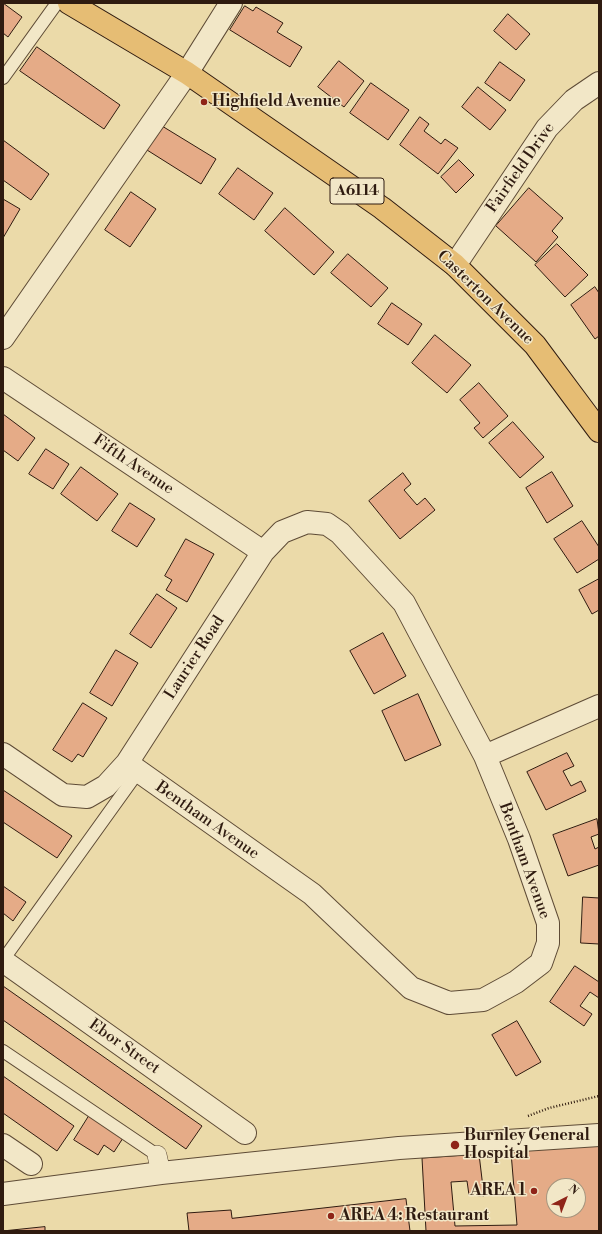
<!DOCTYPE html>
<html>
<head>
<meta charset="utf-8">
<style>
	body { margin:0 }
	#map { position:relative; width:602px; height:1234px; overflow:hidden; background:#ebdaa9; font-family:"Libre Bodoni",serif }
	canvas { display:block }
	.frame { position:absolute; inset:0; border:4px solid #2f1b10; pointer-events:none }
	.north { position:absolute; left:546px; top:1178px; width:40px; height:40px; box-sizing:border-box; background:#f2e7c7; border:1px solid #a4957e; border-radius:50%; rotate:42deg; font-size:11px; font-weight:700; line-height:16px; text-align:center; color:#2f1b10 }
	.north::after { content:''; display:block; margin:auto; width:14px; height:18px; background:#8f2418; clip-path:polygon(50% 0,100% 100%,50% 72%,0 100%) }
</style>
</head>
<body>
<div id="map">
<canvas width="602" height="1234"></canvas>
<div class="frame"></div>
<div class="north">N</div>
</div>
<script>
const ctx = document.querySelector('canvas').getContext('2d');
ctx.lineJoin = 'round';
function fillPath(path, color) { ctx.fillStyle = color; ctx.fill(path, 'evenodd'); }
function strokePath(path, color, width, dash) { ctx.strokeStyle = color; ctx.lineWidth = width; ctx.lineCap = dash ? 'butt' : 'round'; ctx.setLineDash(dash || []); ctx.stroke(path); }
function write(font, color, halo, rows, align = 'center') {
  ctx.font = font + ' "Libre Bodoni",serif'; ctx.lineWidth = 3; ctx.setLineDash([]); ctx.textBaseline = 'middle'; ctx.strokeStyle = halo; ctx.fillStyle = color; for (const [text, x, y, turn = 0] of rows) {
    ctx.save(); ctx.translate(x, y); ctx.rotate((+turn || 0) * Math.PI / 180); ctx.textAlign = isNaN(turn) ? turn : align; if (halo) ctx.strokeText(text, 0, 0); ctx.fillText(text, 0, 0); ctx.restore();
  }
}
const building = new Path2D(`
	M3 3 22 17 8 37 3 33Z
	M245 6 253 11 256 7 283 23 277 32 302 47 290 67 230 30Z
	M508 14 530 34 516 50 494 31Z
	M37 47 120 105 104 129 20 71Z
	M339 61 364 81 344 107 318 87Z
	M500 62 525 80 510 101 485 83Z
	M371 83 409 110 388 140 350 113Z
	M478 87 506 110 490 130 462 107Z
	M420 117 429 124 424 131 441 144 445 139 458 148 438 174 400 145Z
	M162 126 216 159 201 184 147 150Z
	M3 140 49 174 31 200 3 180Z
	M459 160 474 175 456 193 441 177Z
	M238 168 273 193 254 220 219 194Z
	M529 188 563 218 552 231 558 237 536 262 496 226Z
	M131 192 156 209 130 247 105 230Z
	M3 199 20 209 3 238Z
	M285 208 334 252 314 275 265 231Z
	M557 244 588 275 565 297 535 265Z
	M348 254 388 288 371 307 331 273Z
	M595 287 599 293V336L595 339 571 305Z
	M392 303 422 324 408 345 378 324Z
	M435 335 471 365 447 393 412 363Z
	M479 383 508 416 483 438 474 428 480 423 460 400Z
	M3 414 35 438 18 461 3 450Z
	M513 422 544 457 520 478 489 443Z
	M46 449 69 464 53 489 29 474Z
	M81 467 118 494 97 521 61 494Z
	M552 472 573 506 547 523 526 488Z
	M403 473 411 484 404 490 417 505 425 498 435 510 400 539 369 501Z
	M130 503 155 519 137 547 112 531Z
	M582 521 599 547V559L577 573 554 539Z
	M186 539 214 554 187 602 166 590 172 580 165 576Z
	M599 579V610L592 614 579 590Z
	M157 594 177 608 151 648 130 634Z
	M383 633 406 676 374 694 350 651Z
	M116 650 138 663 112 706 90 693Z
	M418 694 441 745 405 761 382 711Z
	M83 703 107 718 83 757 78 754 72 762 53 750Z
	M567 753 574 766 563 771 571 786 581 781 586 791 546 810 527 772Z
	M3 790 72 836 57 858 3 822Z
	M597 819 599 834 591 837 595 849 599 847V865L568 876 553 835Z
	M3 886 26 902 13 921 3 913Z
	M583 897 599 898V944L581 943Z
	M575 966 599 982V998L590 992 580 1006 592 1014 584 1026 550 1002Z
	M3 986 202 1126 186 1149 3 1020Z
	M517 1021 541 1062 516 1076 492 1035Z
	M3 1076 74 1126 57 1151 3 1113Z
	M89 1116 123 1138 114 1152 104 1145 98 1155 74 1140Z
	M599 1146V1231H426L422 1158 479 1154 484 1196 469 1195 467 1181 451 1182 455 1226 517 1225 511 1152ZM554 1186H578V1210H554Z
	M406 1199 410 1231H189L187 1213 231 1210 232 1218Z
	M45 1227V1231H3Z`);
const path = new Path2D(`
	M528 1116 549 1108 599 1096`);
const service = new Path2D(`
	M3 78 57 3
	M3 960 138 772
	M3 1051 157 1155`);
const pedestrian = new Path2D(`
	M157 1155 161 1173`);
const minor = new Path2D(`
	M455 265 547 128 574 100 599 83
	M3 338 187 73 231 3
	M3 378 263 552
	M3 754 63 795 87 797 106 786 127 763 263 552 282 532 307 522 327 524 340 533 404 603 485 756 519 839 548 923V943L541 963 516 982 483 1000 449 1003 411 988 312 894 127 763
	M485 756 599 706
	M3 961 245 1133
	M3 1145 31 1164
	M3 1194 161 1173 399 1148 599 1135`);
const trunk = new Path2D(`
	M69 3 187 73 382 208 455 265 535 345 599 431`);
const markers = [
	[204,102,4,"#8f2418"],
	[455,1145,5,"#8f2418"],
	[534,1191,4,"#8f2418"],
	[331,1216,4,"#8f2418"]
];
const shields = [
	[357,191,54]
];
const shieldNames = [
	["A6114",357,191]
];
const poiNames = [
	["Highfield Avenue",212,102],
	["Burnley General",464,1136],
	["Hospital",464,1154],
	["AREA 1",526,1191,"right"],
	["AREA 4: Restaurant",339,1216]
];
const streetNames = [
	["Fairfield Drive",521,168,-55],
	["Casterton Avenue",485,298,44],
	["Fifth Avenue",133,465,34],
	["Laurier Road",195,658,-57],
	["Bentham Avenue",207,821,35],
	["Bentham Avenue",524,861,70],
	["Ebor Street",124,1047,35]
];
fillPath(building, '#e5ab87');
strokePath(building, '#2f1b10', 1);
strokePath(service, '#5e4b36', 14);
strokePath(pedestrian, '#5e4b36', 20);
strokePath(minor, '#5e4b36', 24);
strokePath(trunk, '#2f1b10', 24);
strokePath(path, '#2f1b10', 2.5, [1, 2]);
strokePath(service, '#f2e7c7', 12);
strokePath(pedestrian, '#f2e7c7', 19);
strokePath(minor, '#f2e7c7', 22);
strokePath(trunk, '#e6bd74', 22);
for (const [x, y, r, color] of markers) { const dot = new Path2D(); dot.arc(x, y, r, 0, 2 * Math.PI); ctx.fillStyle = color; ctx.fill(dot); strokePath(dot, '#f2e7c7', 1.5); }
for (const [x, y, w] of shields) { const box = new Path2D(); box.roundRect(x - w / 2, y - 13, w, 26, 3); ctx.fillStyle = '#f2e7c7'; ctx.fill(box); strokePath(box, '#2f1b10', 1); }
write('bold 15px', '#2f1b10', null, shieldNames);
write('bold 16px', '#2f1b10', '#f2e7c7', poiNames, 'left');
write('16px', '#2f1b10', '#f2e7c7', streetNames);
</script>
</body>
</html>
